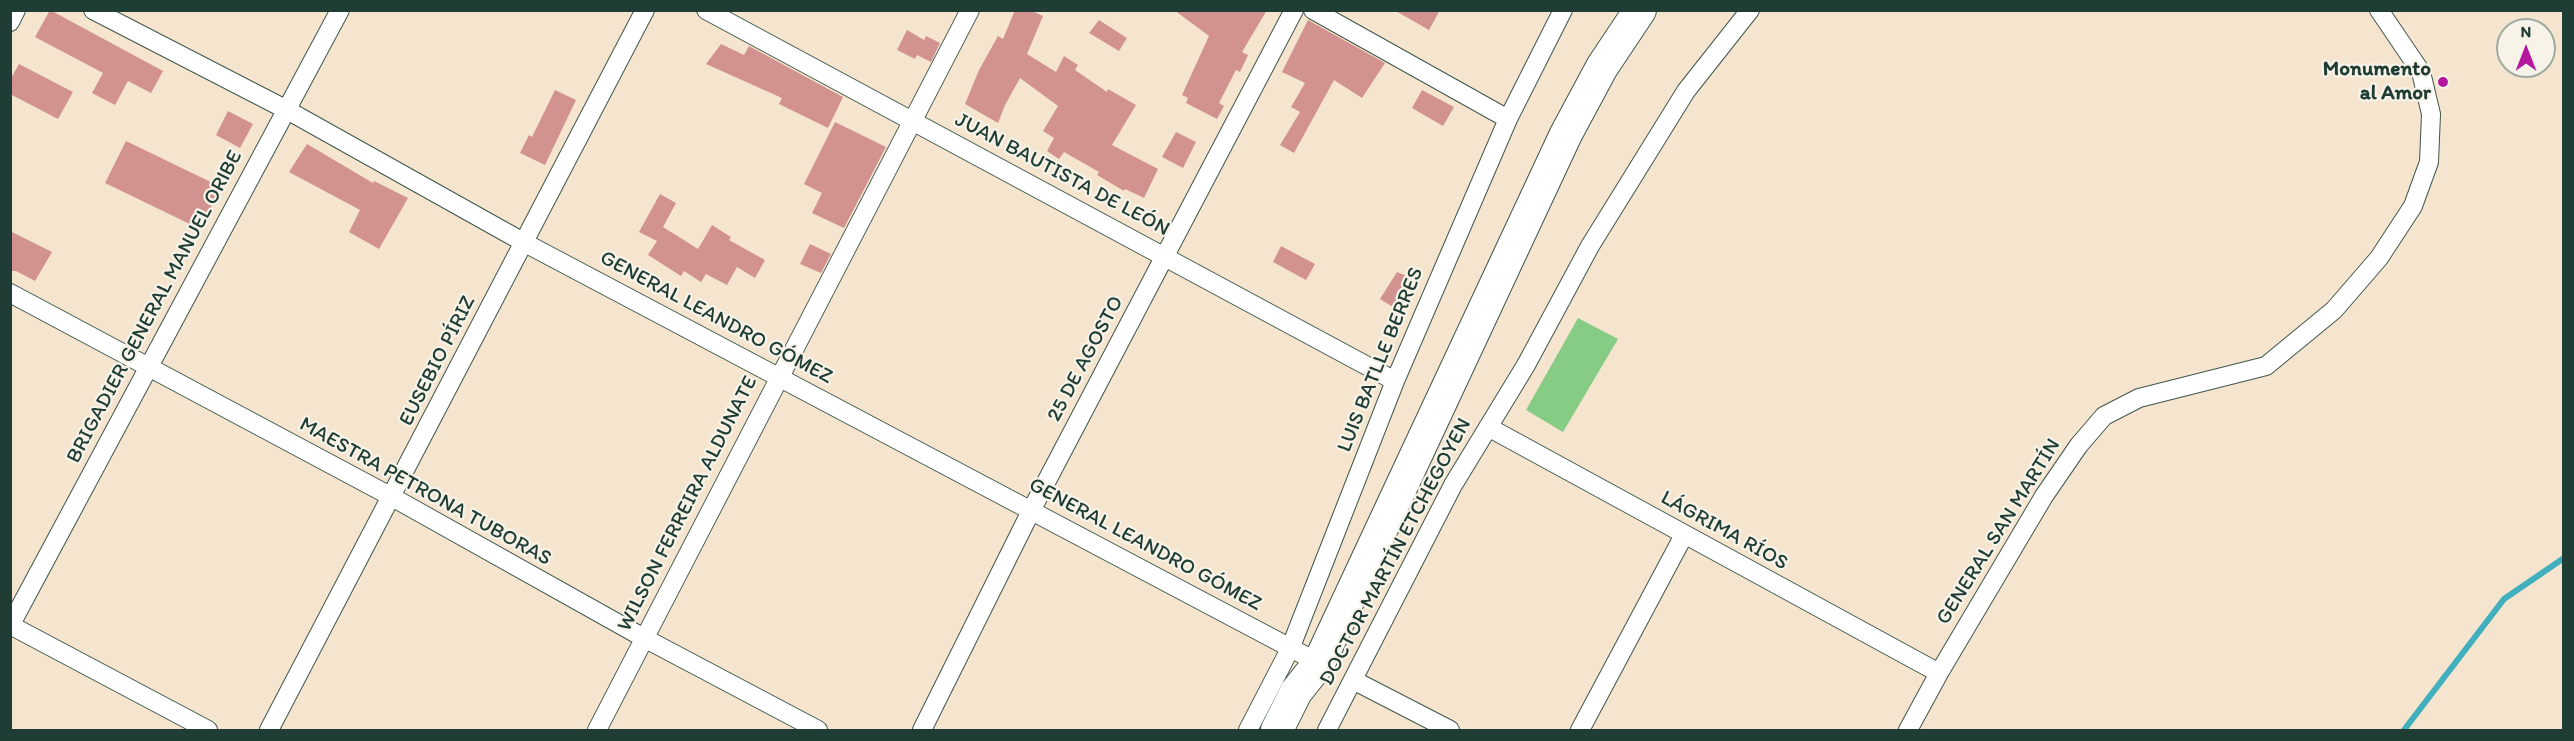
<!DOCTYPE html>
<html>
<head>
<meta charset="utf-8">
<style>
	body { margin:0 }
	#map { position:relative; width:2574px; height:741px; overflow:hidden; background:#f5e5cf; font-family:Itim,sans-serif }
	canvas { display:block }
	.frame { position:absolute; inset:0; border:12px solid #1f3d34; pointer-events:none }
	.north { position:absolute; left:2496px; top:18px; width:60px; height:60px; box-sizing:border-box; background:#f7f3e8; border:2px solid #a1aaa0; border-radius:50%; rotate:0deg; font-size:16px; font-weight:700; line-height:24px; text-align:center; color:#1f3d34 }
	.north::after { content:''; display:block; margin:auto; width:21px; height:27px; background:#b5179e; clip-path:polygon(50% 0,100% 100%,50% 72%,0 100%) }
</style>
</head>
<body>
<div id="map">
<canvas width="2574" height="741"></canvas>
<div class="frame"></div>
<div class="north">N</div>
</div>
<script>
const ctx = document.querySelector('canvas').getContext('2d');
ctx.lineJoin = 'round';
function fillPath(path, color) { ctx.fillStyle = color; ctx.fill(path, 'evenodd'); }
function strokePath(path, color, width, dash) { ctx.strokeStyle = color; ctx.lineWidth = width; ctx.lineCap = dash ? 'butt' : 'round'; ctx.setLineDash(dash || []); ctx.stroke(path); }
function write(font, color, halo, rows, align = 'center') {
  ctx.font = font + ' Itim,sans-serif'; ctx.lineWidth = 4.5; ctx.setLineDash([]); ctx.textBaseline = 'middle'; ctx.strokeStyle = halo; ctx.fillStyle = color; for (const [text, x, y, turn = 0] of rows) {
    ctx.save(); ctx.translate(x, y); ctx.rotate((+turn || 0) * Math.PI / 180); ctx.textAlign = isNaN(turn) ? turn : align; if (halo) ctx.strokeText(text, 0, 0); ctx.fillText(text, 0, 0); ctx.restore();
  }
}
const green = new Path2D(`
	M1578 318 1618 339 1563 432 1526 410Z`);
const stream = new Path2D(`
	M2404 730 2504 599 2564 558`);
const building = new Path2D(`
	M50 10 163 71 151 93 128 81 115 105 92 93 103 73 35 37Z
	M1015 10H1030L1043 16 1027 54 1056 72 1064 56 1078 65 1075 70 1107 92 1108 89 1136 105 1112 145 1158 169 1144 198 1125 189 1124 191 1097 175 1099 172 1064 152 1059 159 1047 151 1054 138 1043 131 1058 106 1020 78 1005 105 998 123 965 104 979 70 998 36 1003 39Z
	M1174 10H1267L1242 52 1248 55 1240 72 1236 70 1219 103 1224 106 1217 119 1186 103 1188 98 1182 95 1209 36Z
	M1394 10H1440L1429 30Z
	M1099 20 1127 38 1119 51 1089 33Z
	M1308 20 1385 63 1362 98 1334 80 1294 153 1280 145 1300 112 1291 107 1305 83 1282 72Z
	M907 30 924 40 926 36 940 43 931 62 917 55 915 59 897 50Z
	M721 44 744 55 749 46 843 97 828 128 779 104 782 98 706 64Z
	M19 64 73 92 58 119 10 94V80Z
	M555 90 576 100 545 165 520 153 529 135 532 137Z
	M1422 90 1454 107 1443 126 1412 108Z
	M228 111 253 124 240 148 216 135Z
	M835 122 886 147 844 228 812 213 822 193 804 184Z
	M1176 132 1196 142 1183 168 1162 157Z
	M126 141 221 187 200 229 105 183Z
	M307 144 373 183 374 181 408 198 379 249 349 232 360 210 289 172Z
	M660 194 676 203 663 227 698 249 712 225 731 237 729 240 765 260 755 278 737 267 727 285 706 274 701 282 684 271 681 276 648 255 657 241 639 232Z
	M10 231 52 252 35 281 16 271H10Z
	M810 244 831 254 821 273 800 264Z
	M1281 246 1315 264 1306 280 1273 262Z
	M1397 272 1412 278 1398 310 1380 299Z`);
const minor = new Path2D(`
	M93 10 287 110 525 243 1319 663
	M706 10 1395 381
	M1313 10 1508 119
	M10 22 16 10
	M10 293 392 497 644 638 818 730
	M1488 427 1939 673
	M10 625 208 730
	M10 626 340 10
	M1353 680 1450 730
	M269 730 645 10
	M597 730 970 10
	M922 730 1032 509 1294 10
	M1248 730 1290 649 1395 381 1508 119 1563 10
	M1327 730 1453 485 1526 365 1590 246 1686 91 1750 10
	M1580 730 1684 535
	M1908 730 1939 673 2044 496 2079 445 2104 416 2139 398 2266 366 2334 310 2379 258 2413 206 2429 162 2431 114 2421 72 2379 10`);
const trunk = new Path2D(`
	M1277 730 1296 692 1319 663 1566 134 1602 67 1640 10`);
const markers = [
	[2443,82,6,"#b5179e"]
];
const poiNames = [
	["Monumento",2431,70],
	["al Amor",2431,94]
];
const streetNames = [
	["JUAN BAUTISTA DE LEÓN",1062,175,28],
	["BRIGADIER GENERAL MANUEL ORIBE",155,307,-62],
	["GENERAL LEANDRO GÓMEZ",716,318,28],
	["25 DE AGOSTO",1086,359,-62],
	["LUIS BATLLE BERRES",1381,360,-68],
	["EUSEBIO PÍRIZ",438,361,-63],
	["MAESTRA PETRONA TUBORAS",425,492,29],
	["WILSON FERREIRA ALDUNATE",688,504,-63],
	["LÁGRIMA RÍOS",1724,531,29],
	["GENERAL SAN MARTÍN",1999,532,-58],
	["GENERAL LEANDRO GÓMEZ",1145,545,28],
	["DOCTOR MARTÍN ETCHEGOYEN",1396,552,-62]
];
fillPath(green, '#87cc85');
strokePath(stream, '#41afbe', 6);
fillPath(building, '#d29390');
strokePath(minor, '#3f564b', 20);
strokePath(trunk, '#3f564b', 34);
strokePath(minor, '#fff', 18);
strokePath(trunk, '#fff', 32);
for (const [x, y, r, color] of markers) { const dot = new Path2D(); dot.arc(x, y, r, 0, 2 * Math.PI); ctx.fillStyle = color; ctx.fill(dot); strokePath(dot, '#f7f3e8', 2); }
write('bold 21px', '#1f3d34', '#f7f3e8', poiNames, 'right');
write('21px', '#1f3d34', '#f7f3e8', streetNames);
</script>
</body>
</html>
